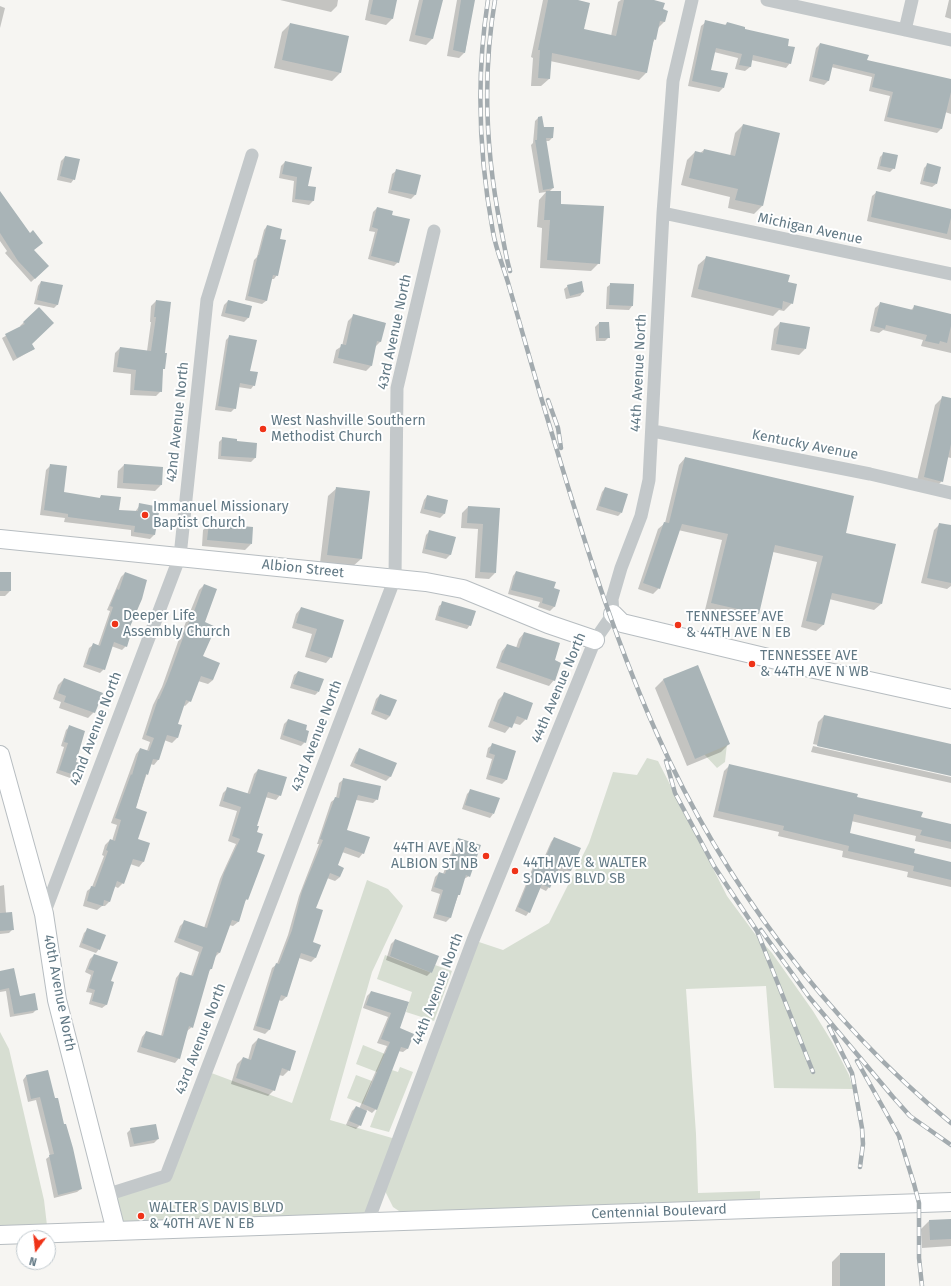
<!DOCTYPE html>
<html>
<head>
<meta charset="utf-8">
<style>
	body { margin:0 }
	#map { position:relative; width:951px; height:1286px; overflow:hidden; background:#f6f5f2; font-family:"Fira Sans",sans-serif }
	canvas { display:block }
	.north { position:absolute; left:16px; top:1230px; width:40px; height:40px; box-sizing:border-box; background:#fff; border:1px solid #c0c9ce; border-radius:50%; rotate:195deg; font-size:11px; font-weight:700; line-height:16px; text-align:center; color:#627985 }
	.north::after { content:''; display:block; margin:auto; width:14px; height:18px; background:#ef3318; clip-path:polygon(50% 0,100% 100%,50% 72%,0 100%) }
</style>
</head>
<body>
<div id="map">
<canvas width="951" height="1286"></canvas>
<div class="north">N</div>
</div>
<script>
const ctx = document.querySelector('canvas').getContext('2d');
ctx.lineJoin = 'round';
function fillPath(path, color) { ctx.fillStyle = color; ctx.fill(path, 'evenodd'); }
function strokePath(path, color, width, dash) { ctx.strokeStyle = color; ctx.lineWidth = width; ctx.lineCap = dash ? 'butt' : 'round'; ctx.setLineDash(dash || []); ctx.stroke(path); }
function write(font, color, halo, rows, align = 'center') {
  ctx.font = font + ' "Fira Sans",sans-serif'; ctx.lineWidth = 4; ctx.setLineDash([]); ctx.textBaseline = 'middle'; ctx.strokeStyle = halo; ctx.fillStyle = color; for (const [text, x, y, turn = 0] of rows) {
    ctx.save(); ctx.translate(x, y); ctx.rotate((+turn || 0) * Math.PI / 180); ctx.textAlign = isNaN(turn) ? turn : align; if (halo) ctx.strokeText(text, 0, 0); ctx.fillText(text, 0, 0); ctx.restore();
  }
}
const green = new Path2D(`
	M727 744 725 762 717 768 704 754Z
	M647 758 658 761 727 896 755 934 772 953 813 1011 832 1042 849 1075 853 1089 774 1088 766 986 686 989 696 1134 698 1193 760 1191V1209L402 1213 393 1207 382 1185 367 1224 116 1231 106 1195 166 1176 206 1071 292 1103 367 880 388 889 403 906 372 972 330 1120 399 1140 473 940 503 950 549 923 589 843 613 772 637 775Z
	M385 955 432 973 435 965 452 971 434 1021 406 1012 412 992 377 979Z
	M0 1032 9 1049 44 1200 48 1234 0 1235Z
	M363 1045 385 1054 377 1072 356 1064Z
	M400 1067 413 1072 389 1132 370 1127 392 1070 398 1072Z
	M356 1075 372 1081 363 1104 347 1098Z`);
const shadow = new Path2D(`
	M280 0H338L337 6 331 12Z
	M369 0H396L392 19 386 25 365 20Z
	M419 0H442L432 39 426 45 409 41Z
	M457 0H474L465 52 459 58 447 56Z
	M543 0H573L583 30 611 36 618 2 621 0H649L662 10 666 11 664 22 658 28 655 39 653 42 646 73 639 80 550 61 549 79 541 86H531L533 58 531 57Z
	M949 0H951V19L945 17Z
	M0 6 5 8 0 28Z
	M706 22 724 26 727 23 787 46 790 63 786 68 751 60 750 67 745 71 735 69 738 58 714 52 710 70 723 88 719 92 688 86 701 26Z
	M290 24 348 37 340 73 332 81 274 68 282 32Z
	M820 44 866 61 951 80V114L945 112 941 129 937 133 884 121 890 96 869 91 872 77 831 67 828 81 824 85 809 81 816 48Z
	M538 118 543 128 552 138 549 141H545L553 188 549 192 560 205 599 263 591 271 540 268 542 228 537 227 539 200 546 192 539 193 531 145 533 143 535 121Z
	M743 125 762 206 754 214 728 208 730 197 681 185 687 160 695 152 700 153 704 150 730 156 735 133Z
	M884 153 894 168 890 172 877 169 880 157Z
	M65 157 74 179 71 183 57 180 61 161Z
	M285 162 307 187 313 201 309 205 292 202 294 181 279 178 281 166Z
	M928 164 936 184 932 187 920 184 924 168Z
	M396 171 419 176 415 195 411 199 388 193 392 174Z
	M877 192 951 210V240L867 221 872 196Z
	M0 203 33 250 44 270 31 282 5 253 7 251 0 241Z
	M377 208 391 216 398 262 394 266 368 259 375 232 369 231 373 212Z
	M267 226 277 275 274 279H271L266 301 262 304 245 300 254 260 257 257 264 230Z
	M707 257 787 283 792 303 784 311 779 310 773 316 691 297 698 265Z
	M41 282 58 304 54 308 34 304 38 286Z
	M611 284 632 306 629 310 606 309 607 287Z
	M568 286 583 292 580 296 566 299 564 289Z
	M156 301 164 354 161 391 156 396 130 395 131 374 113 372 115 353 120 348 147 351 151 322H150L151 306Z
	M228 301 251 306 248 318 244 322 221 316 224 305Z
	M880 304 910 311 915 306 951 315V353L921 346 923 340 883 330 879 333 870 331 875 308Z
	M39 308 31 344 34 349 13 361 2 338 21 327 20 326Z
	M353 316 385 323 380 342 375 347 371 366 366 371 333 363 336 350 342 346 348 321Z
	M599 323 609 337 605 341H596L595 327Z
	M780 323 805 349 799 355 771 350 774 329Z
	M230 336 249 372 254 385 251 389 238 387 235 408 231 412 215 410 226 340Z
	M943 397 951 399V458L947 457 942 481 934 489 916 485 935 405Z
	M223 438 236 442 256 444 255 458 251 462 218 459 219 442Z
	M685 458 844 533 881 604 874 610 829 599 823 625 816 631 801 627 817 562 773 552 758 614 752 620 705 610 722 540 678 530 659 588 653 594 638 589 658 529 665 523 679 465Z
	M51 465 63 493 99 499 101 496 118 511 135 512 140 505 159 508 154 535 150 539 131 536V530L64 522 65 518 40 515 46 470Z
	M124 465 161 485 155 491 117 488 118 471Z
	M337 488 369 492 361 559 352 567 320 563 328 496Z
	M605 488 621 513 618 516 596 510 602 492Z
	M427 496 447 501 444 514 440 518 420 513 424 500Z
	M468 507 499 509 495 573 489 579 475 578 478 529 461 528 462 513Z
	M209 524 251 544 245 550 202 546 203 530Z
	M940 524 951 526V586L947 589 921 583 934 530Z
	M430 531 454 537 450 555 446 559 422 553 426 535Z
	M516 572 559 591 554 607 550 611 538 607 540 602 508 594 513 576Z
	M0 573 10 591 5 596H0Z
	M125 573 128 630 126 646 122 650 111 646 104 669 100 673 83 667 89 648 93 645 98 646 110 611 107 610 121 577Z
	M204 585 201 657 213 680 208 684 198 681 190 701 185 706 183 705 177 724 181 726 177 738 172 743 164 740 158 760 154 765 150 764 135 809 137 840 149 844 143 862 139 867 130 864 123 883 118 888 114 886 109 902 105 906H102L97 910 83 906 87 891 92 887 104 856 102 855 105 845 110 840 112 841 117 825 111 823 136 754 140 749 147 751 150 742 142 739 153 705 162 687 179 639 199 590Z
	M443 603 470 625 467 629 435 620 439 606Z
	M301 608 342 620 331 657 326 663 305 657 312 634 292 628 296 614Z
	M524 633 554 680 549 686 496 668 502 651 507 645 516 648 519 639Z
	M697 666 729 744 721 752 687 766 655 688 663 680Z
	M298 672 318 692 315 695 290 688 294 675Z
	M64 679 94 712 88 718 59 708 61 702 53 699 58 685Z
	M504 694 526 719 520 725 513 723 505 733 488 727 498 700Z
	M380 695 390 716 386 720 371 714 376 699Z
	M824 716 951 745V775L813 744 818 722Z
	M288 720 305 742 301 746 280 739 284 724Z
	M69 727 77 775 73 779 56 773 64 747 61 746 66 730Z
	M492 745 515 751 506 780 502 784 486 779 492 759 486 757 488 748Z
	M813 746 951 777V783L811 752Z
	M360 749 395 763 390 777 386 781 350 766 356 753Z
	M730 765 856 798 920 818 951 825V849L915 841 916 836 851 821 848 834 913 854 951 863V887L907 877 908 872 842 857 843 851 778 836 779 832 713 817 724 771Z
	M258 770 280 795 276 800 265 797 256 826V853L247 899 243 903 238 922 233 926 229 925 219 953 215 957 211 969 208 972 192 1027 187 1031 179 1058 175 1063 137 1052 142 1037 146 1032 161 1036 176 978 180 973 191 976 199 952 174 942 180 926 185 921 204 928 220 879 236 844 228 841 237 811 219 806 223 793 228 788 247 795 254 774Z
	M344 779 377 799 373 803 356 800 346 830 363 853 359 858 342 852 337 866 340 877 335 881 327 878 315 909 312 943 315 958 311 962 299 958 286 997 282 1001 278 1000 269 1030 265 1034 253 1030 272 968 277 964 288 935 299 896 319 844H317L331 802 336 798 339 783Z
	M471 790 493 814 490 818 462 809 467 794Z
	M554 838 571 870 567 874 557 870 549 887 546 891 540 888 529 912 526 916 515 911 533 867 536 863 541 865 551 842Z
	M459 839 469 876 464 879 450 918 446 922 433 918 440 894 431 891 435 877 439 873 443 874 455 843Z
	M4 885 6 913 13 929 9 933 0 934V886Z
	M88 929 99 949 96 953 79 947 84 933Z
	M395 940 431 972 427 976 386 960 391 944Z
	M94 955 109 982 106 1005 102 1008 89 1004 92 993 86 992 91 975 85 972 90 959Z
	M0 972 19 997 37 1009 33 1013 10 1017 6 991 0 992Z
	M371 992 408 1002 399 1029 412 1034 407 1049 403 1052 398 1051 376 1109 372 1113 367 1110 360 1125 356 1129 346 1125 352 1111 356 1107 359 1109 387 1046 377 1043 388 1017 363 1008 367 996Z
	M258 1039 289 1070 283 1076 279 1075 274 1090 268 1096 231 1084 237 1064 243 1058 248 1060 252 1045Z
	M47 1072 81 1189 77 1192 54 1198 46 1159 50 1156 36 1100 28 1102 23 1080 26 1076Z
	M131 1129 158 1139 154 1143 130 1147 127 1133Z
	M951 1220V1246L922 1248 921 1229 929 1221Z
	M840 1254H884V1286H832V1262Z`);
const building = new Path2D(`
	M373 0H397L393 19 370 14Z
	M423 0H443L433 39 415 35Z
	M461 0H475L465 53 453 50Z
	M548 0H578L590 3 584 29 616 36 624 0H654L665 3 663 9 668 11 665 22 660 21 656 40 654 39 647 73 552 53 550 79 538 78 540 50H538Z
	M705 20 726 25 727 22 745 27V29L789 39 788 46 795 47 791 64 753 55 751 67 739 65 742 54 716 48 711 70 728 73 724 88 692 81Z
	M290 23 349 36 341 73 282 60Z
	M820 43 869 55 867 60 951 79V92L942 129 887 117 893 92 872 87 875 74 833 64 829 81 812 77Z
	M542 116 544 127H554L553 138H546L554 188 543 190 535 140H537L538 117Z
	M743 124 780 133 763 206 735 200 738 189 689 178 695 151 703 153 704 149 735 156Z
	M883 152 898 155 895 169 880 166Z
	M65 156 80 159 75 180 60 176Z
	M285 161 312 167 308 186 316 187 314 201 295 199 297 177 282 174Z
	M927 163 941 167 937 184 923 181Z
	M396 169 421 175 416 195 391 190Z
	M0 191 30 233 33 230 43 243 34 250 49 266 35 279 18 261 0 233Z
	M546 191H561V204L604 206 600 264 547 260 550 220H544Z
	M876 191 951 209V218L947 234 871 217Z
	M377 207 393 211 392 215 410 219 399 263 371 256 378 229 372 227Z
	M267 225 282 229 280 239 286 240 278 276 273 275 267 301 248 296 258 255H259Z
	M706 256 790 275 788 282 797 284 793 304 783 301 782 309 698 289Z
	M41 281 63 285 58 305 37 300Z
	M582 281 584 292 570 296 567 285Z
	M610 283 634 284 633 306 609 305Z
	M156 300 171 302 165 353H167L165 369H163L162 392 134 390 136 370 117 367 120 347 151 351 156 317H154Z
	M228 300 252 306 249 318 225 313Z
	M880 302 913 310 914 305 951 314V326L947 343 940 341 939 344 925 341 927 335 886 325 885 329 874 326Z
	M39 307 54 323 32 344 35 349 17 358 5 334 25 324 23 322Z
	M353 314 386 323 381 342 377 341 372 366 338 358 341 344 346 345Z
	M599 322H609L610 338H599Z
	M780 322 810 327 806 349 776 344Z
	M229 335 257 340 250 371 258 372 255 386 240 383 236 409 218 406Z
	M942 396 951 398V444L943 482 924 477Z
	M222 437 237 439V441L257 443 256 458 221 456Z
	M685 457 854 496 846 533 896 544 882 604 832 593 824 625 806 621 823 556 775 545 759 614 711 603 728 534 682 524 660 589 643 583 664 522 669 523Z
	M50 464 67 466 64 492 100 498 101 495 121 497 119 510 138 511 139 503 160 507 155 535 134 532 135 526 68 517V514L44 510Z
	M124 464 163 467 162 485 123 483Z
	M336 487 370 491 362 559 327 555Z
	M605 487 628 494 622 513 599 506Z
	M427 495 448 500 445 514 424 509Z
	M468 506 500 508 496 573 480 572 483 524 467 523Z
	M209 523 253 527 252 544 207 540Z
	M939 523 951 525V583L927 578Z
	M429 530 456 537 451 555 425 549Z
	M516 571 556 582 554 588 560 590 555 607 542 603 543 598 511 590Z
	M0 572H11V591H0Z
	M125 572 147 580 142 599 129 629 132 630 127 647 114 642 105 670 86 664 93 643 100 646 113 607 110 606 117 589 119 590Z
	M204 584 217 589 205 622 216 627 203 656 220 663 213 680 201 676 191 702 186 700 178 724 182 725 178 738 167 735 159 760 153 759 148 775 146 774 136 808 147 812 138 839 150 843 144 862 133 859 124 884 117 881 110 902 104 900 103 906 87 901 91 886 95 887 108 851 106 850 110 839 115 841 121 820 115 818 131 774 132 775 140 748 149 751 154 738 146 735 158 699H159L167 681 184 635 183 634 192 617Z
	M442 601 476 611 471 626 438 616Z
	M301 607 344 620 332 658 310 651 317 629 296 623Z
	M524 632 560 643 555 660 561 663 555 681 500 662 507 644 519 648Z
	M698 665 730 744 695 759 663 679Z
	M298 671 324 679 319 692 293 684Z
	M64 678 103 693 95 713 64 702 66 696 58 693Z
	M504 692 533 703 527 720 517 716 512 728 493 721Z
	M380 694 397 700 390 716 374 710Z
	M824 715 951 744V776L817 746Z
	M288 719 307 725 306 730 309 731 306 743 283 735Z
	M69 725 85 731 76 762 81 763 78 776 59 770 68 743 64 742Z
	M492 743 516 751 507 780 489 775 495 755 489 753Z
	M359 748 397 763 391 777 354 763Z
	M729 764 858 794 857 797 923 812 921 817 951 824V842L920 835 922 830 854 814 850 833 915 849 914 853 951 862V880L913 871 914 866 848 851 849 846 783 830 784 826 718 811Z
	M258 769 287 777 281 796 268 792 257 826H259L257 832 263 834 257 852 265 855 248 900 246 899 239 922 232 920 220 953 217 952 212 969H210L193 1028 189 1026 180 1059 141 1047 146 1031 163 1036 180 972 193 976 203 947 178 938 184 920 207 928 224 873 240 839 232 836 241 807 223 801 227 787 250 794Z
	M343 778 381 786 378 800 358 795 347 830 370 837 364 854 345 847 338 865 344 868 340 877 330 873 316 908 323 910 313 942 321 945 316 958 301 953 287 997 281 995 270 1030 256 1026 276 963 279 964 292 930 302 891 323 840 320 839 335 797 339 798Z
	M470 789 500 798 494 814 465 805Z
	M554 837 581 848 571 871 560 866 550 888 542 884 530 913 518 907 536 862 543 864Z
	M458 838 481 845 470 877 466 875 460 895H458L451 918 436 914 443 890 434 887 439 872 445 874Z
	M12 912 14 930 0 931V913Z
	M87 928 106 935 100 950 82 943Z
	M395 939 439 956 432 973 390 956Z
	M94 954 118 962 111 981 114 982 107 1005 92 1001 95 990 89 988 94 971 88 969Z
	M14 968 20 996 35 993 38 1010 14 1014 9 988 0 990V971Z
	M371 991 409 1002 400 1028 414 1034 408 1049 401 1047 377 1110 363 1104 390 1042 381 1039 391 1013 366 1005Z
	M258 1038 296 1051 290 1071 282 1068 275 1091 236 1078 243 1057 251 1060Z
	M48 1070 55 1098H58L64 1124H66L73 1148 82 1189 58 1195 49 1155 54 1154 40 1097 31 1099 26 1075Z
	M356 1106 367 1111 361 1126 349 1121Z
	M156 1124 159 1139 134 1144 130 1128Z
	M951 1219V1239L930 1240 929 1220Z
	M840 1253H885V1286H840Z`);
const street = new Path2D(`
	M767 0 951 40
	M905 30 912 0
	M663 213 951 274
	M653 431 870 474 951 493
	M44 914 180 556 207 300 252 155
	M106 1195 166 1176 395 578 397 388 434 231
	M367 1224 473 940 595 640 613 614 612 599 621 568 641 516 649 480 663 213 673 81 692 0`);
const secondary = new Path2D(`
	M0 539 426 582 463 589 548 624 595 640
	M613 614 622 623 810 668 951 699
	M0 755 44 914 57 1000 116 1231
	M0 1235 951 1202`);
const rail = new Path2D(`
	M488 0C476 76 479 156 493 232 496 250 504 268 509 286 521 327 532 367 544 407 577 518 610 629 657 734 723 882 826 1020 951 1123
	M495 0C482 77 486 154 501 229 504 243 506 258 510 271
	M548 400 558 428 561 448
	M666 761 675 793 714 866 757 931 813 1072
	M761 930 809 997 893 1097 910 1116 951 1145
	M829 1027 852 1073 862 1128 863 1144 860 1167
	M857 1061 899 1136 914 1184 919 1203V1258L922 1286`);
const markers = [
	[263,429,4,"#ef3318"],
	[145,515,4,"#ef3318"],
	[115,624,4,"#ef3318"],
	[678,625,4,"#ef3318"],
	[752,664,4,"#ef3318"],
	[486,856,4,"#ef3318"],
	[515,871,4,"#ef3318"],
	[141,1216,4,"#ef3318"]
];
const streetNames = [
	["Michigan Avenue",810,229,12],
	["43rd Avenue North",395,332,-78],
	["44th Avenue North",639,373,-87],
	["42nd Avenue North",178,422,-84],
	["Kentucky Avenue",805,445,11],
	["Albion Street",303,569,6],
	["44th Avenue North",559,688,-67],
	["42nd Avenue North",96,729,-69],
	["43rd Avenue North",317,736,-69],
	["44th Avenue North",438,989,-69],
	["40th Avenue North",59,993,79],
	["43rd Avenue North",201,1039,-69],
	["Centennial Boulevard",659,1212,-2]
];
const poiNames = [
	["West Nashville Southern",271,421],
	["Methodist Church",271,437],
	["Immanuel Missionary",153,507],
	["Baptist Church",153,523],
	["Deeper Life",123,616],
	["Assembly Church",123,632],
	["TENNESSEE AVE",686,617],
	["& 44TH AVE N EB",686,633],
	["TENNESSEE AVE",760,656],
	["& 44TH AVE N WB",760,672],
	["44TH AVE N &",478,848,"right"],
	["ALBION ST NB",478,864,"right"],
	["44TH AVE & WALTER",523,863],
	["S DAVIS BLVD SB",523,879],
	["WALTER S DAVIS BLVD",149,1208],
	["& 40TH AVE N EB",149,1224]
];
fillPath(green, '#d7ded2');
fillPath(shadow, '#0003');
fillPath(building, '#a9b4b7');
strokePath(secondary, '#b7bdc1', 20);
strokePath(street, '#c3c8ca', 13);
strokePath(secondary, '#fff', 18);
strokePath(rail, '#a3abaf', 4.5);
strokePath(rail, '#fff', 3, [9]);
for (const [x, y, r, color] of markers) { const dot = new Path2D(); dot.arc(x, y, r, 0, 2 * Math.PI); ctx.fillStyle = color; ctx.fill(dot); strokePath(dot, '#fff', 1.5); }
write('14px', '#627985', '#fff', streetNames);
write('14px', '#627985', '#fff', poiNames, 'left');
</script>
</body>
</html>
